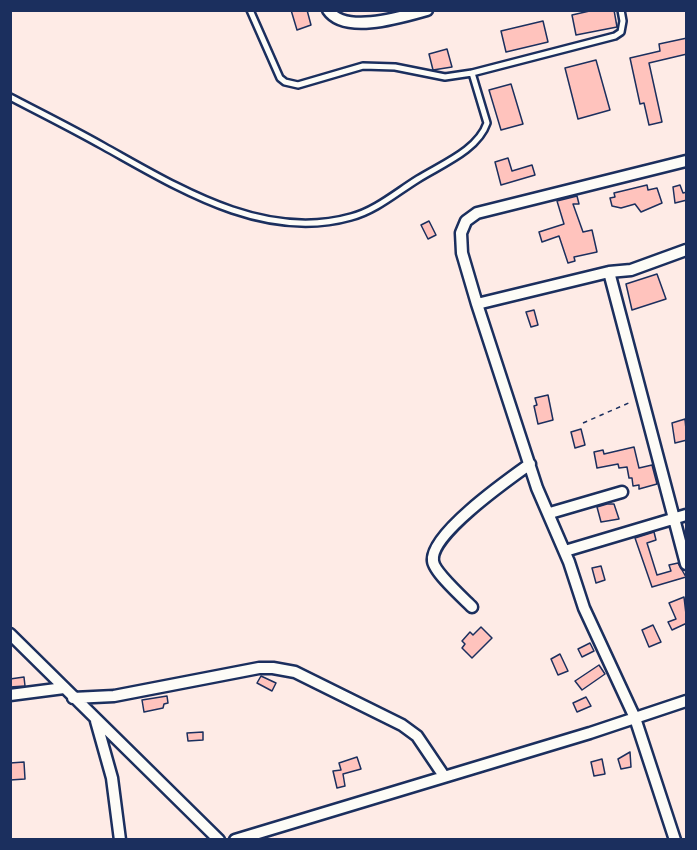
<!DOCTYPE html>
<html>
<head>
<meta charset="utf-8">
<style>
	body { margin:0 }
	#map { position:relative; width:697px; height:850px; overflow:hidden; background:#feebe6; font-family:Delius,sans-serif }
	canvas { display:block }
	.frame { position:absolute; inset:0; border:12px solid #1b2f5e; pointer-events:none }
</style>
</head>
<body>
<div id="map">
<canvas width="697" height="850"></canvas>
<div class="frame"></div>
</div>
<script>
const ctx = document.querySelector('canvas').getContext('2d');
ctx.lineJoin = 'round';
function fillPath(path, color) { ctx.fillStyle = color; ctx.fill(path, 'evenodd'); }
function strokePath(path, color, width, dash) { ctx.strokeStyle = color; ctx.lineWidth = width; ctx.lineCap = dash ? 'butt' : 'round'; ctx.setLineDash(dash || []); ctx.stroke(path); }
const building = new Path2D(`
	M291 10H307L311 25 297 30Z
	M594 10H614L617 27 576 35 572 15Z
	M543 21 548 42 506 52 501 31Z
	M687 38V54L649 63 662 122 649 125 644 103 640 104 630 58 660 51 659 44Z
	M447 49 452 67 433 70 429 54Z
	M596 60 610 110 578 119 565 68Z
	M511 84 523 124 501 130 489 90Z
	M508 158 512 171 532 165 535 175 501 185 495 162Z
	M647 185 648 190 657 188 662 203 641 212 635 204 621 208 612 206 610 198 615 197 614 193Z
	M680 185 683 193 687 192V200L675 203 673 187Z
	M577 196 579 204H573L583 232 592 230 597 252 574 257 575 261 568 263 559 236 542 242 539 232 564 224 557 201Z
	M429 221 436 235 428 239 421 225Z
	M657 274 666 299 632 310 626 284Z
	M534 310 538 325 531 327 526 312Z
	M548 395 553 420 538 424 534 406 537 405 535 398Z
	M685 419 687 440 675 443 672 423Z
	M581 429 585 445 575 448 571 432Z
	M634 447 639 468 652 465 657 484 639 489V485L633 486 632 478H629L627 467 619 468 618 464 597 468 594 452 603 450 604 454Z
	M607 504H614L619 519 601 522 597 507Z
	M654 532 656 540 647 543 657 575 671 571 669 565 678 563 686 577 652 587 635 538Z
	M601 566 605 580 596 583 592 568Z
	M684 597 687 623 672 630 668 622 676 619 669 603Z
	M653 625 661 642 649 647 642 630Z
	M481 627 492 638 472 658 462 648 465 644 462 641 470 632 473 635Z
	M590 643 594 651 582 657 578 649Z
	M560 654 568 671 558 675 551 659Z
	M599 665 605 674 582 690 575 681Z
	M261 676 276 683 272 691 257 683Z
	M24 677 25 686 10 687V679Z
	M167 696 168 703 164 704 163 708 144 712 142 700Z
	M586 697 591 706 577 712 573 703Z
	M203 732V740L188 741 187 733Z
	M630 752 631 767 621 769 618 759Z
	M357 757 361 769 343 774 345 786 337 788 333 771 341 770 339 763Z
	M602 759 605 774 594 776 591 762Z
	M24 762 25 779 10 780V763Z`);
const path = new Path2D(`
	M583 423 631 402`);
const lane = new Path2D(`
	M250 10 280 78 285 82 298 85 363 66 395 67 445 77 472 73 615 36 621 32 623 21 621 10
	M10 97C41 113 73 129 103 146 177 187 263 242 351 217 375 211 397 192 418 179 442 164 478 150 487 123L472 73`);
const street = new Path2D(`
	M328 10C345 35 402 17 427 10
	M609 272 686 564
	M477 304 609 272 631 270 686 250
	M550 513 622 492
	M565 551 686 515
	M472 607C463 598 434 572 433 561 429 535 509 479 530 464
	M10 634 219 840
	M10 695 64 688
	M73 698 114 696 259 668H273L295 672 402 725 417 736 444 776
	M96 721 112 778 120 840
	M235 840 590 733 686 701
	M675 840 635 718 584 608 569 562 537 488 477 304 462 253 461 233 466 221 477 213 686 161`);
fillPath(building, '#ffc3bd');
strokePath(building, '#1b2f5e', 1.5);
strokePath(lane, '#1b2f5e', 10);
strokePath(street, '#1b2f5e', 15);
strokePath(path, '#1b2f5e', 1.5, [4.5, 4.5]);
strokePath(lane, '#fdfcf7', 5);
strokePath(street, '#fdfcf7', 10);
</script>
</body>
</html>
